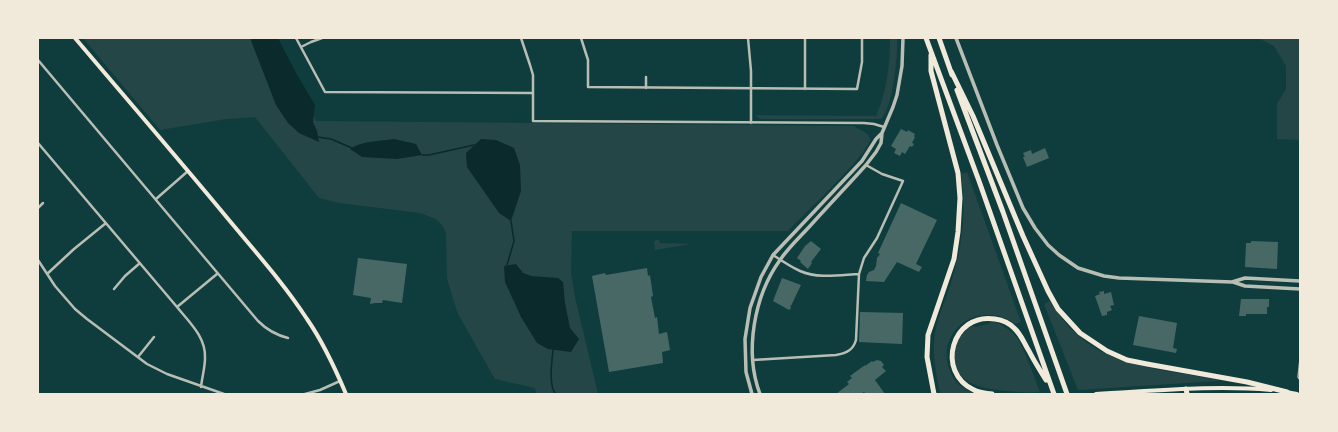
<!DOCTYPE html>
<html>
<head>
<meta charset="utf-8">
<style>
	body { margin:0 }
	#map { position:relative; width:1338px; height:432px; overflow:hidden; background:#0f3d3e; font-family:Jost,sans-serif }
	canvas { display:block }
	.frame { position:absolute; inset:0; border:39px solid #f1e9da; pointer-events:none }
</style>
</head>
<body>
<div id="map">
<canvas width="1338" height="432"></canvas>
<div class="frame"></div>
</div>
<script>
const ctx = document.querySelector('canvas').getContext('2d');
ctx.lineJoin = 'round';
function fillPath(path, color) { ctx.fillStyle = color; ctx.fill(path, 'evenodd'); }
function strokePath(path, color, width, dash) { ctx.strokeStyle = color; ctx.lineWidth = width; ctx.lineCap = dash ? 'butt' : 'round'; ctx.setLineDash(dash || []); ctx.stroke(path); }
const green = new Path2D(`
	M83 38H274L316 121 854 126C859 130 869 132 870 139 870 153 801 217 788 231H572L571 272 575 297 598 394H536L535 388 495 379 458 314 453 299 447 278 446 233 442 225 436 219 420 213 339 203 319 198 255 117 226 119 160 130Z
	M890 38H897C898 54 893 108 881 119H760L755 115 876 116C887 91 890 65 890 38Z
	M1258 38H1300V140L1277 139V104L1286 89V66L1274 46Z
	M967 172 1021 322 1015 324C983 300 938 326 948 366 950 372 953 378 956 382 961 387 966 390 972 392L971 394H940C937 377 933 360 934 342 935 322 945 302 951 283 962 248 967 211 961 174Z
	M656 240H659L660 243 691 244 655 250 654 242Z
	M1050 301C1090 369 1150 366 1218 380V381L1078 390 1044 304Z
	M994 322C1001 324 1007 328 1013 333 1023 343 1034 377 1040 392 1029 393 1018 392 1006 391 983 388 953 385 955 354 955 342 962 332 972 326L976 327Z`);
const water = new Path2D(`
	M250 38H278L296 73 315 105 313 122 317 131 319 142 299 133 288 123 276 105Z
	M394 139 416 144 422 155 397 159 362 157 350 149C362 141 380 141 394 139Z
	M481 139 496 140 514 148 520 165 521 191 511 221 499 213 467 167 466 153Z
	M516 264 523 273 531 276 558 278 563 282 565 303 570 328 579 339 571 352 548 349 537 343 521 317 505 282 504 266Z`);
const stream = new Path2D(`
	M318 137 331 139 352 148
	M422 155H429L474 145
	M507 265 514 241 511 221
	M553 350C552 361 548 386 556 394`);
const building = new Path2D(`
	M901 129 907 132 908 130 915 134 914 136 915 137 912 143 914 144 912 147 910 146 905 154 902 152 900 156 894 153 896 149 891 146Z
	M1045 148 1049 158 1027 167 1023 157H1025L1023 153 1031 150 1032 154Z
	M901 203 937 220 916 264 922 267 919 272 897 262 884 282 866 281 867 275 869 272 874 270 876 266 877 258 880 254 878 253Z
	M811 241 821 249 811 262 812 263 808 269 800 262 801 261 797 258 805 246Z
	M1251 241 1278 242 1277 269 1245 267 1246 243H1251Z
	M358 258 407 264 402 303 383 300 382 303H375L370 304 371 298 353 295Z
	M647 268 648 276 650 275 653 296 651 297 655 318 657 317 659 334 667 332 670 350 662 352 663 363 609 372 592 276 605 273 606 275Z
	M782 278 801 285 791 306 790 305 791 308 789 310 773 301Z
	M1104 291V294L1111 292 1114 305 1110 306 1112 310 1107 312V315L1102 316 1095 296 1100 294 1099 292Z
	M1241 299H1269V307H1267V314H1246V316H1239Z
	M860 312 903 313 902 344 859 342Z
	M1139 316 1177 323 1173 348 1177 349 1176 353 1133 345Z
	M877 360 881 361 884 365 882 367 886 371 875 380 885 394H866L864 392 861 394H836L849 384 847 382 852 378 850 376 865 365V366L872 361 873 362Z`);
const service = new Path2D(`
	M1300 359 1298 377 1300 380`);
const minor = new Path2D(`
	M296 38 325 92 533 93
	M521 38 530 65 533 75V121L864 123 874 124 884 127
	M581 38 588 60V87L857 89 862 62V38
	M748 38 751 71V123
	M301 47 311 42 322 38
	M38 60 258 321C267 330 276 335 288 338
	M646 88V77
	M805 89V38
	M38 143 177 307C189 322 206 337 205 358 205 368 202 377 201 387
	M156 199 188 171
	M38 208 43 203
	M38 260 55 286 75 309 87 319 147 364 167 374 224 394
	M47 274 74 249 106 223
	M859 274 864 258 877 238 903 181 882 174 866 165
	M114 289 125 276 140 263
	M177 307 217 274
	M138 357 154 337
	M753 360 836 355C847 353 853 350 856 340L859 274C840 275 818 279 800 271 791 267 782 261 773 255
	M305 394 320 390 340 381`);
const tertiary = new Path2D(`
	M956 38 997 145 1023 208 1035 228 1048 245 1059 255 1078 268 1104 276 1119 278 1232 282 1245 278 1300 281
	M1233 282 1245 286 1300 289
	M752 394 746 372 745 339 750 308 761 277 773 255 862 161 876 139 882 133
	M760 394C744 352 754 296 780 260 789 247 800 237 810 226 829 205 848 185 866 165L876 152 881 143 882 133 893 107 897 95 902 66 903 38`);
const secondary = new Path2D(`
	M75 38C125 97 175 155 224 214 252 248 283 282 307 319 323 342 335 368 346 394`);
const primary = new Path2D(`
	M1286 392 1297 394
	M1096 394C1154 391 1213 385 1271 390`);
const motorway = new Path2D(`
	M926 38 979 181 1054 394
	M939 38 952 75
	M931 55V71L958 173 960 198 958 232 954 259 928 335 927 357 934 394
	M951 71 973 116 1023 236 1048 291 1058 309 1080 333 1107 351 1127 360 1147 364 1247 382 1287 392
	M957 90 1003 212 1067 394
	M1186 389 1187 394
	M992 394C986 393 979 393 974 390 935 372 952 312 995 319 1002 320 1009 323 1014 328 1021 334 1024 343 1029 351 1034 361 1040 370 1046 380`);
fillPath(green, '#244646');
fillPath(water, '#0a2a2b');
strokePath(stream, '#0a2a2b', 1.5);
fillPath(building, '#486865');
strokePath(service, '#b8beb3', 1.5);
strokePath(minor, '#b8beb3', 2.5);
strokePath(tertiary, '#b8beb3', 3.5);
strokePath(secondary, '#f1e9da', 4);
strokePath(primary, '#f1e9da', 4);
strokePath(motorway, '#f1e9da', 5);
</script>
</body>
</html>
